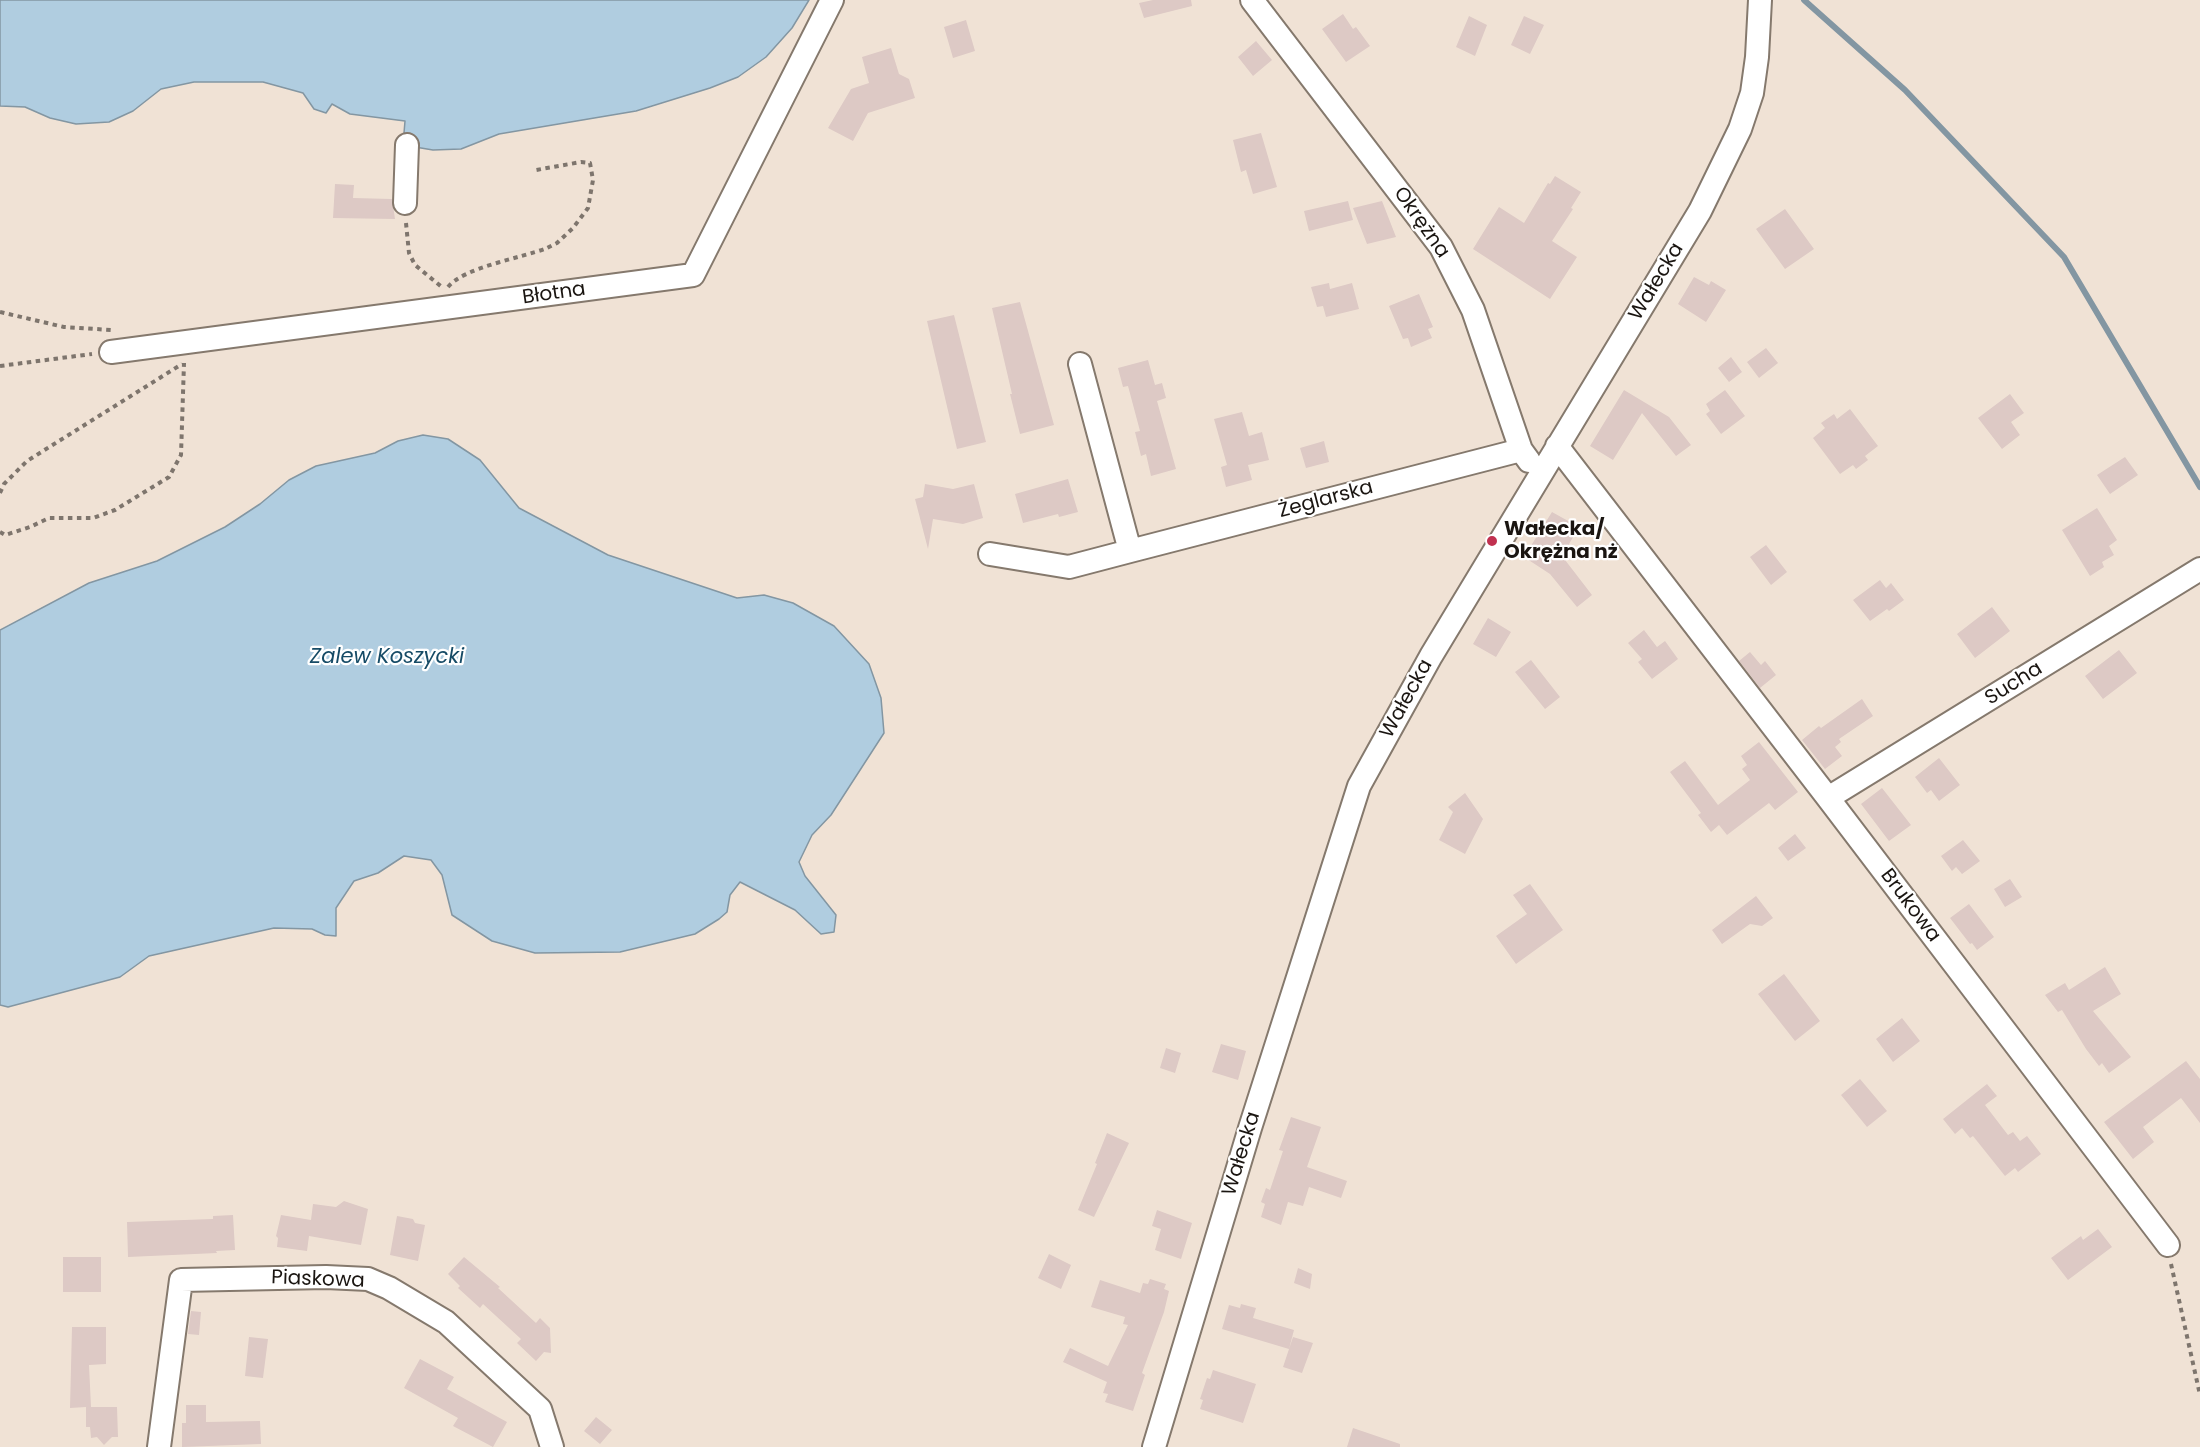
<!DOCTYPE html>
<html>
<head>
<meta charset="utf-8">
<style>
	body { margin:0 }
	canvas { display:block; background:#f0e2d5 }
</style>
</head>
<body>
<canvas width="2200" height="1447"></canvas>
<script>
const ctx = document.querySelector('canvas').getContext('2d');
ctx.lineJoin = 'round';
function fillPath(path, color) { ctx.fillStyle = color; ctx.fill(path, 'evenodd'); }
function strokePath(path, color, width, dash) { ctx.strokeStyle = color; ctx.lineWidth = width; ctx.lineCap = dash ? 'butt' : 'round'; ctx.setLineDash(dash || []); ctx.stroke(path); }
function write(font, color, halo, rows, align = 'center') {
  ctx.font = font + ' Poppins,sans-serif'; ctx.lineWidth = 4.5; ctx.setLineDash([]); ctx.textBaseline = 'middle'; ctx.strokeStyle = halo; ctx.fillStyle = color; for (const [text, x, y, turn = 0] of rows) {
    ctx.save(); ctx.translate(x, y); ctx.rotate((+turn || 0) * Math.PI / 180); ctx.textAlign = isNaN(turn) ? turn : align; if (halo) ctx.strokeText(text, 0, 0); ctx.fillText(text, 0, 0); ctx.restore();
  }
}
const water = new Path2D(`
	M0 0H809L792 28 766 57 738 77 710 88 636 111 499 134 461 149 433 150 403 145 405 121 350 114 332 104 326 113 314 109 303 93 263 82H194L161 89 133 111 109 122 76 124 50 118 25 107 0 106Z
	M423 435 448 439 480 460 519 508 608 555 737 598 764 595 793 603 834 626 869 664 881 698 884 733 831 815 812 835 799 862 805 876 836 915 834 932 821 934 795 910 740 882 730 895 727 912 719 919 695 934 620 952 535 953 492 941 452 915 442 875 431 860 404 856 378 873 354 881 336 908V936L325 935 312 929 274 928 149 956 120 977 8 1007 0 1005V630L89 583 157 561 225 527 260 504 289 480 316 466 375 453 398 441Z`);
const stream = new Path2D(`
	M1804 0 1905 90 2064 257 2200 487`);
const building = new Path2D(`
	M1153 0H1191L1192 6 1144 18 1139 3Z
	M1343 14 1353 29 1356 27 1370 46 1346 62 1322 29Z
	M1469 16 1487 25 1475 56 1456 47Z
	M1524 16 1544 25 1530 54 1511 45Z
	M966 20 975 51 953 58 944 27Z
	M1256 41 1272 60 1253 76 1238 57Z
	M891 48 899 74 909 79 915 98 868 113 853 141 828 128 851 89 869 83 862 57Z
	M1261 133 1277 187 1253 194 1246 170 1241 172 1233 140Z
	M1555 176 1581 192 1571 208 1573 209 1552 241 1577 257 1550 299 1473 249 1499 207 1524 223 1548 183 1550 184Z
	M335 184 354 185 353 198 392 199 395 219 333 218Z
	M1348 201 1353 220 1309 231 1304 211Z
	M1382 201 1396 237 1367 244 1353 208Z
	M1785 209 1814 249 1785 269 1756 229Z
	M1694 277 1709 285 1711 281 1726 290 1706 322 1678 304Z
	M1329 283 1330 289 1352 283 1359 309 1326 317 1323 306 1317 307 1311 287Z
	M1419 294 1433 327 1428 329 1432 338 1411 347 1408 338 1403 339 1389 306Z
	M1020 302 1054 425 1020 434 1010 394H1012L992 308Z
	M954 315 986 442 957 449 927 321Z
	M1766 348 1778 363 1759 378 1747 362Z
	M1731 357 1742 372 1729 382 1718 368Z
	M1148 360 1155 385 1162 383 1166 398 1157 401 1176 469 1151 476 1146 454 1141 456 1135 432 1140 431 1128 386 1123 387 1118 368Z
	M1624 390 1669 417 1691 445 1676 456 1642 413 1613 460 1590 446Z
	M1725 390 1745 416 1721 434 1706 414 1710 411 1706 404Z
	M2010 394 2024 413 2011 422 2020 435 2002 449 1978 418Z
	M1850 409 1878 446 1865 456 1868 460 1856 469 1853 465 1840 474 1813 438 1825 428 1821 423 1834 414 1837 419Z
	M1242 412 1249 436 1262 432 1269 460 1248 465 1252 480 1226 487 1221 467 1227 465 1214 419Z
	M1324 441 1329 462 1306 468 1300 448Z
	M2125 457 2138 475 2110 494 2097 475Z
	M1068 479 1078 512 1059 517 1058 514 1023 523 1015 494Z
	M925 484 953 489 974 484 983 518 963 524 933 519 928 549 915 499 923 497Z
	M2097 508 2117 540 2109 546 2114 555 2102 562 2104 567 2090 576 2062 530Z
	M1552 512 1579 527 1562 556 1592 595 1577 607 1550 574 1524 557Z
	M1766 545 1787 572 1771 585 1750 557Z
	M1880 580 1886 588 1891 583 1904 600 1889 611 1887 609 1870 621 1853 600Z
	M1992 607 2010 631 1975 658 1957 634Z
	M1488 618 1511 632 1496 657 1473 644Z
	M1644 630 1657 647 1665 641 1678 659 1652 679 1638 662 1642 659 1628 643Z
	M2119 650 2137 673 2103 699 2085 676Z
	M1750 652 1761 665 1765 661 1776 675 1760 688 1739 661Z
	M1531 660 1560 697 1545 709 1515 672Z
	M1862 699 1873 716 1839 739 1841 742 1835 747 1842 756 1825 769 1802 740 1819 726 1821 728Z
	M1759 742 1798 792 1775 810 1769 803 1727 835 1719 825 1711 832 1698 815 1701 813 1670 772 1685 761 1718 805 1750 780 1742 769 1747 765 1741 756Z
	M1939 758 1960 785 1939 801 1931 790 1927 793 1915 777Z
	M1882 788 1911 825 1889 841 1861 804Z
	M1465 793 1483 819 1465 854 1439 840 1453 812 1448 807Z
	M1795 834 1806 848 1788 861 1778 848Z
	M1963 840 1980 861 1962 874 1956 867 1952 871 1941 856Z
	M2010 879 2022 897 2005 907 1994 889Z
	M1530 884 1563 930 1516 964 1496 936 1527 914 1513 895Z
	M1756 896 1773 918 1762 926 1750 924 1722 944 1712 930Z
	M1969 904 1994 937 1977 950 1972 943 1970 944 1950 918Z
	M2105 967 2121 994 2093 1011 2131 1057 2109 1073 2102 1063 2099 1066 2086 1049 2062 1010 2058 1012 2045 995 2065 983 2069 990Z
	M1784 974 1820 1021 1795 1041 1758 994Z
	M1902 1018 1920 1041 1893 1062 1876 1039Z
	M1221 1044 1246 1051 1238 1080 1212 1072Z
	M1166 1048 1181 1053 1175 1073 1160 1068Z
	M2186 1061 2200 1079V1123L2181 1098 2143 1127 2154 1142 2133 1159 2104 1122Z
	M1860 1079 1887 1111 1867 1127 1841 1095Z
	M1987 1084 1997 1096 1985 1105 2008 1135 2013 1132 2020 1141 2027 1136 2041 1154 2018 1172 2015 1168 2005 1176 1973 1136 1970 1138 1962 1128 1955 1134 1943 1119Z
	M1291 1117 1321 1127 1307 1167 1347 1181 1341 1198 1309 1187 1303 1206 1288 1202 1281 1225 1261 1217 1265 1204 1261 1202 1266 1188 1270 1190 1283 1151 1279 1150Z
	M1107 1133 1129 1143 1094 1217 1078 1210 1097 1164 1095 1163Z
	M344 1201 368 1209 361 1245 309 1236 307 1251 277 1247 278 1238 276 1236 281 1215 311 1220 313 1204 336 1207Z
	M1157 1210 1192 1223 1181 1259 1155 1250 1161 1229 1152 1226Z
	M233 1215 235 1250 216 1251 217 1253 128 1257 127 1222 213 1219V1216Z
	M397 1216 413 1219 415 1223 425 1225 418 1261 390 1255Z
	M2098 1229 2112 1247 2068 1280 2051 1258 2081 1236 2083 1240Z
	M1049 1254 1071 1265 1061 1289 1038 1278Z
	M63 1257H101V1292H63Z
	M464 1257 500 1287 498 1288 536 1323 540 1318 550 1328 551 1353 544 1352 536 1361 517 1343 521 1339 483 1304 480 1308 458 1288 460 1286 448 1274Z
	M1298 1268 1312 1274 1310 1289 1294 1283Z
	M1150 1279 1166 1284 1164 1289 1169 1291 1164 1312 1142 1373 1145 1375 1133 1411 1105 1402 1108 1394 1103 1393 1107 1382 1063 1362 1070 1348 1108 1366 1128 1325 1123 1324 1125 1317 1091 1307 1100 1280 1140 1293 1143 1283 1148 1284Z
	M1241 1304 1256 1308 1253 1318 1294 1330 1289 1349 1222 1329 1229 1305 1240 1308Z
	M191 1311 201 1312 199 1335 188 1334Z
	M72 1327H106V1364L89 1365 91 1407H88H117L118 1437H112L104 1445 97 1437 91 1438 90 1427H86V1407L70 1408Z
	M249 1337 268 1339 263 1378 245 1376Z
	M1293 1337 1313 1343 1302 1373 1283 1367Z
	M420 1359 454 1377 447 1389 507 1422 493 1447 453 1426 458 1418 404 1388Z
	M1213 1370 1256 1384 1243 1423 1200 1409 1203 1400 1200 1399 1207 1378 1210 1379Z
	M186 1405H206V1422L260 1421 261 1444 182 1447V1423H186Z
	M596 1417 612 1430 600 1444 584 1431Z
	M1353 1428 1400 1444V1447H1347Z`);
const path = new Path2D(`
	M406 223 409 253 415 265 443 288
	M448 287C464 267 522 258 547 248L557 243 573 228 588 208 593 180 590 163 581 162 536 170
	M0 312 64 327 111 330
	M0 366 92 354
	M0 493 4 484 27 461 182 364
	M0 532 5 535 30 527 49 518H93L115 510 169 477 181 455 184 363
	M2171 1264 2200 1395`);
const minor = new Path2D(`
	M1252 0 1441 247 1473 310 1521 450 1529 461
	M405 203 407 145
	M111 352 693 275 832 0
	M1080 364 1130 551 1521 450
	M1557 446 1828 798 2168 1245
	M990 554 1069 567 1130 551
	M1828 798 2200 569
	M159 1447 181 1280 326 1277 368 1279 389 1288 446 1322 540 1409 552 1447
	M1154 1447 1250 1128 1359 786 1431 656 1700 211 1740 129 1752 93 1757 57 1760 0`);
const markers = [
	[1492,541,6,"#c13150"]
];
const streetNames = [
	["Okrężna",1421,223,55],
	["Wałecka",1657,282,-59],
	["Błotna",554,294,-8],
	["Żeglarska",1326,500,-15],
	["Sucha",2014,684,-32],
	["Wałecka",1407,699,-61],
	["Brukowa",1910,906,53],
	["Wałecka",1242,1154,-73],
	["Piaskowa",318,1280,2]
];
const poiNames = [
	["Wałecka/",1504,530],
	["Okrężna nż",1504,553]
];
const waterNames = [
	["Zalew Koszycki",387,658]
];
fillPath(water, '#b0cde0');
strokePath(water, '#8396a2', 1.5);
strokePath(stream, '#8396a2', 6);
fillPath(building, '#ddc9c5');
strokePath(minor, '#85796d', 26);
strokePath(path, '#7e756d', 4, [4.5, 4.5]);
strokePath(minor, '#fff', 22);
for (const [x, y, r, color] of markers) { const dot = new Path2D(); dot.arc(x, y, r, 0, 2 * Math.PI); ctx.fillStyle = color; ctx.fill(dot); strokePath(dot, '#fff', 2); }
write('20px', '#1a1511', '#fff', streetNames);
write('bold 20px', '#1a1511', '#fff', poiNames, 'left');
write('italic 21px', '#164b66', '#fff', waterNames);
</script>
</body>
</html>
